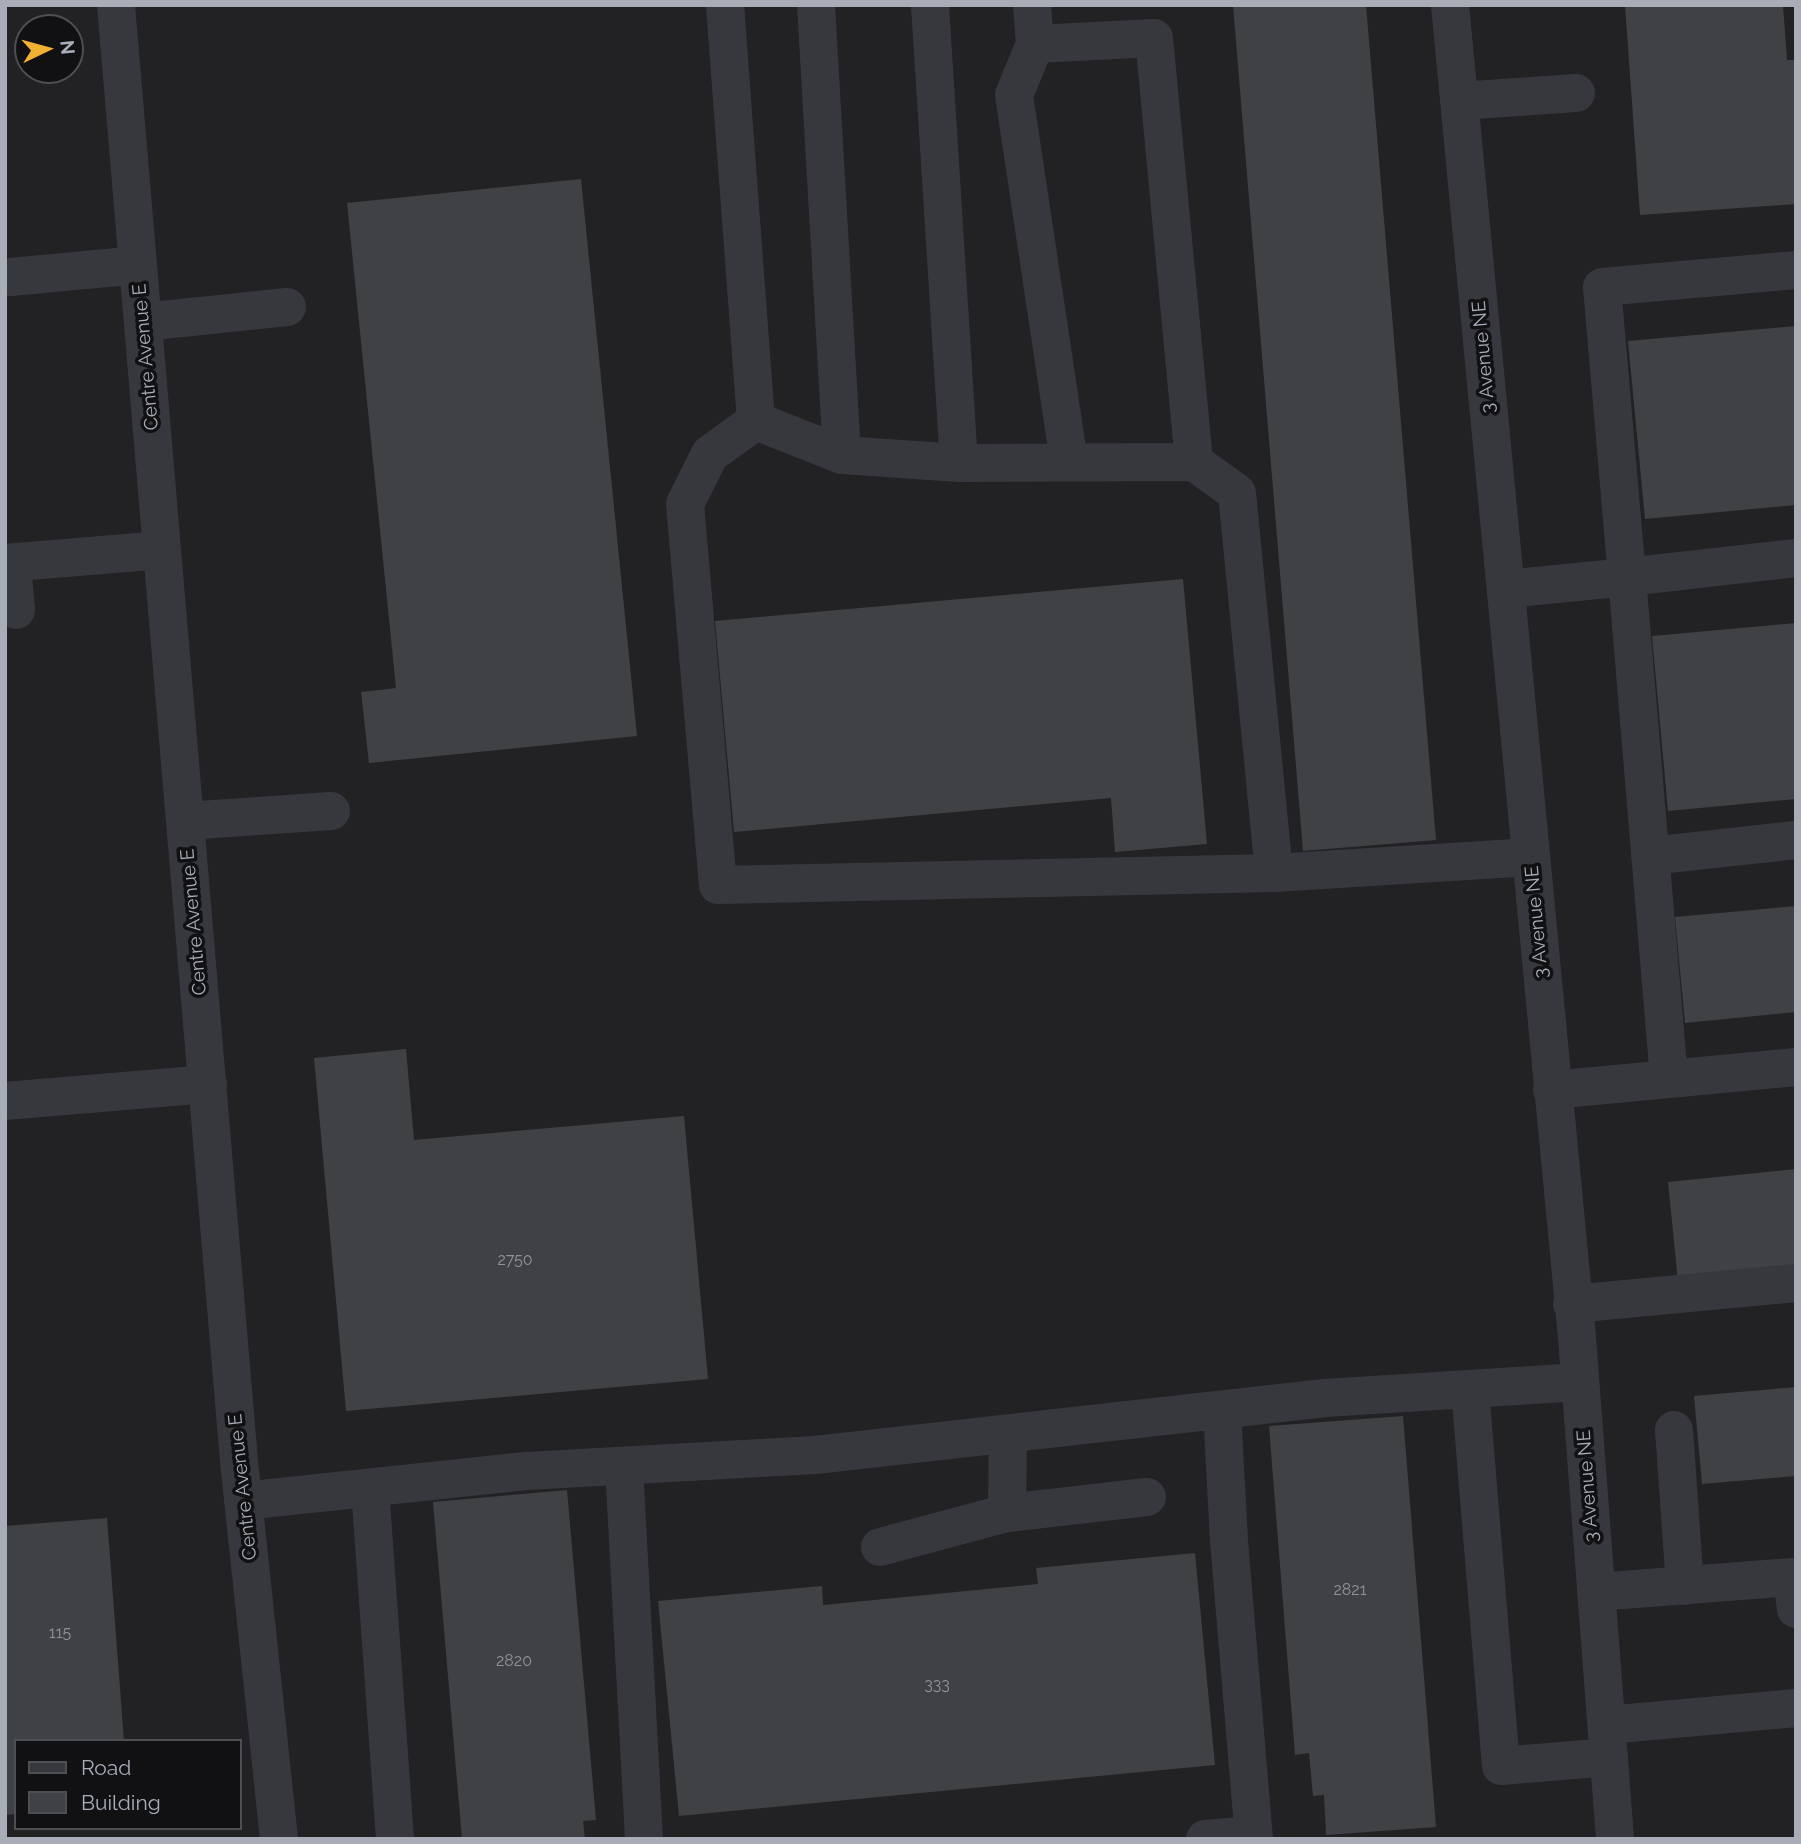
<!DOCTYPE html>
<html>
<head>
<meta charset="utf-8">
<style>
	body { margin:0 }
	#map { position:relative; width:1801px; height:1844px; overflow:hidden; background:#161618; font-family:Raleway,sans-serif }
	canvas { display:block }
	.frame { position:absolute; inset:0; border:7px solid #a8adb8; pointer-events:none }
	.legend { position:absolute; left:14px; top:1739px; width:228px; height:91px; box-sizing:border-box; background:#111113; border:2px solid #4d4f55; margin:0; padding:9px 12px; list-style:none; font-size:21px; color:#a8adb8 }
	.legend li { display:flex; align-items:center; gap:14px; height:35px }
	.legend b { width:35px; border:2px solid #4d4f55 }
	.north { position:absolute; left:14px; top:14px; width:70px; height:70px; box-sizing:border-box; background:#111113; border:2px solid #4d4f55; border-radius:50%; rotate:85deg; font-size:19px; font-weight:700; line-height:28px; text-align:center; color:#a8adb8 }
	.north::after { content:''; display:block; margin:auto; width:24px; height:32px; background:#f2b134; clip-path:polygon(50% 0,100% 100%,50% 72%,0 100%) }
</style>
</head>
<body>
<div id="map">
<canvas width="1801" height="1844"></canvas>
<div class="frame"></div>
<ul class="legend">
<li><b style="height:9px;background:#37383d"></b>Road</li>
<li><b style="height:19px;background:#404145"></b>Building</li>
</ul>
<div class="north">N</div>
</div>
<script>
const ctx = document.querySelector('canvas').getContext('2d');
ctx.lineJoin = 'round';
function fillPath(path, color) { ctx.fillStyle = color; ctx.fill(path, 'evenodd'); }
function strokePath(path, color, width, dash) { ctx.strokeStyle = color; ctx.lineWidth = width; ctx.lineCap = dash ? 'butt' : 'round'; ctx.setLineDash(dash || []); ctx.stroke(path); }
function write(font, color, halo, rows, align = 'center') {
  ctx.font = font + ' Raleway,sans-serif'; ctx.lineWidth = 7; ctx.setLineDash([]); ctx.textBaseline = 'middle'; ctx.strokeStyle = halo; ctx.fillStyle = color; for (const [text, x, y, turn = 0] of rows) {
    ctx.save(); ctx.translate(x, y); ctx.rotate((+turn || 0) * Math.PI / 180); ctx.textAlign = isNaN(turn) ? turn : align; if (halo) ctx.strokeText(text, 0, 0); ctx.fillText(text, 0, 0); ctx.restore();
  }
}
const built = new Path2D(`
	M5 5H1796V1839H5ZM28 28H70V70H28ZM16 1741H240V1828H16Z`);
const building = new Path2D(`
	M1233 5H1366L1436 840 1303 851Z
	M1625 5H1783L1787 60H1796V204L1640 215Z
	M581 179 637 736 369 763 361 692 396 688 347 203Z
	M1796 326V505L1645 519 1628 341Z
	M1183 579 1207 844 1115 852 1111 798 734 832 715 621Z
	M1796 623V799L1668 811 1652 636Z
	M1796 906V1012L1685 1023 1675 917Z
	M406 1049 414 1140 684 1116 708 1379 346 1411 314 1058Z
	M1796 1169V1271L1678 1282 1668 1182Z
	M1796 1387V1476L1702 1484 1694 1396Z
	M1403 1416 1436 1827 1326 1835 1324 1795 1313 1796 1309 1753 1295 1755 1269 1426Z
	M567 1490 596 1820 583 1821 585 1839H462L433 1502Z
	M107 1518 124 1741H16V1814L5 1815V1526Z
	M1195 1553 1215 1765 679 1816 658 1601 822 1586 823 1605 1038 1584 1036 1568Z`);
const minor = new Path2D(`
	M116 5 239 1461 279 1839
	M725 5 756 421 842 455 959 463 1194 462 1154 38 1035 44 1032 5
	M816 5 842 455
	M930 5 959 463
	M1450 5 1577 1337 1615 1839
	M1035 44 1014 95 1069 462
	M1459 101 1576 93
	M11 277 138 265
	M143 322 287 307
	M756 421 710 454 685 504 718 885 1274 873
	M1194 462 1237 493 1274 873 1531 857
	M5 563 162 550
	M12 563 16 610
	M1506 589 1627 577 1602 287 1796 270
	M185 821 331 811
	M1650 856 1796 840
	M1669 1079 1627 577 1796 558
	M1552 1090 1796 1067
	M5 1101 208 1084
	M1572 1304 1796 1283
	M1470 1389 1501 1766 1609 1757
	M1222 1410 1229 1541 1254 1839
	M1674 1430 1685 1586
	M1008 1434 1007 1513 1147 1497
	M624 1466 644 1839
	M370 1488 395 1839
	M243 1501 526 1471 815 1455 1325 1398 1580 1382
	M880 1547 1007 1513
	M1596 1592 1792 1577 1796 1609
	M1607 1725 1796 1708
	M1205 1839 1253 1835 1254 1839`);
const numberNames = [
	["2750",515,1260],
	["2821",1350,1590],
	["115",60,1633],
	["2820",514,1661],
	["333",937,1685]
];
const streetNames = [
	["Centre Avenue E",146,357,-95],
	["3 Avenue NE",1484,357,-95],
	["Centre Avenue E",194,922,-95],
	["3 Avenue NE",1537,922,-95],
	["3 Avenue NE",1588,1486,-94],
	["Centre Avenue E",243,1487,-96]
];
fillPath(built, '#222225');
fillPath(building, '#404145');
strokePath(minor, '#37383d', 38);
write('16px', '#8e929b', null, numberNames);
write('19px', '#a8adb8', '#111113', streetNames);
</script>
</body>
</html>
